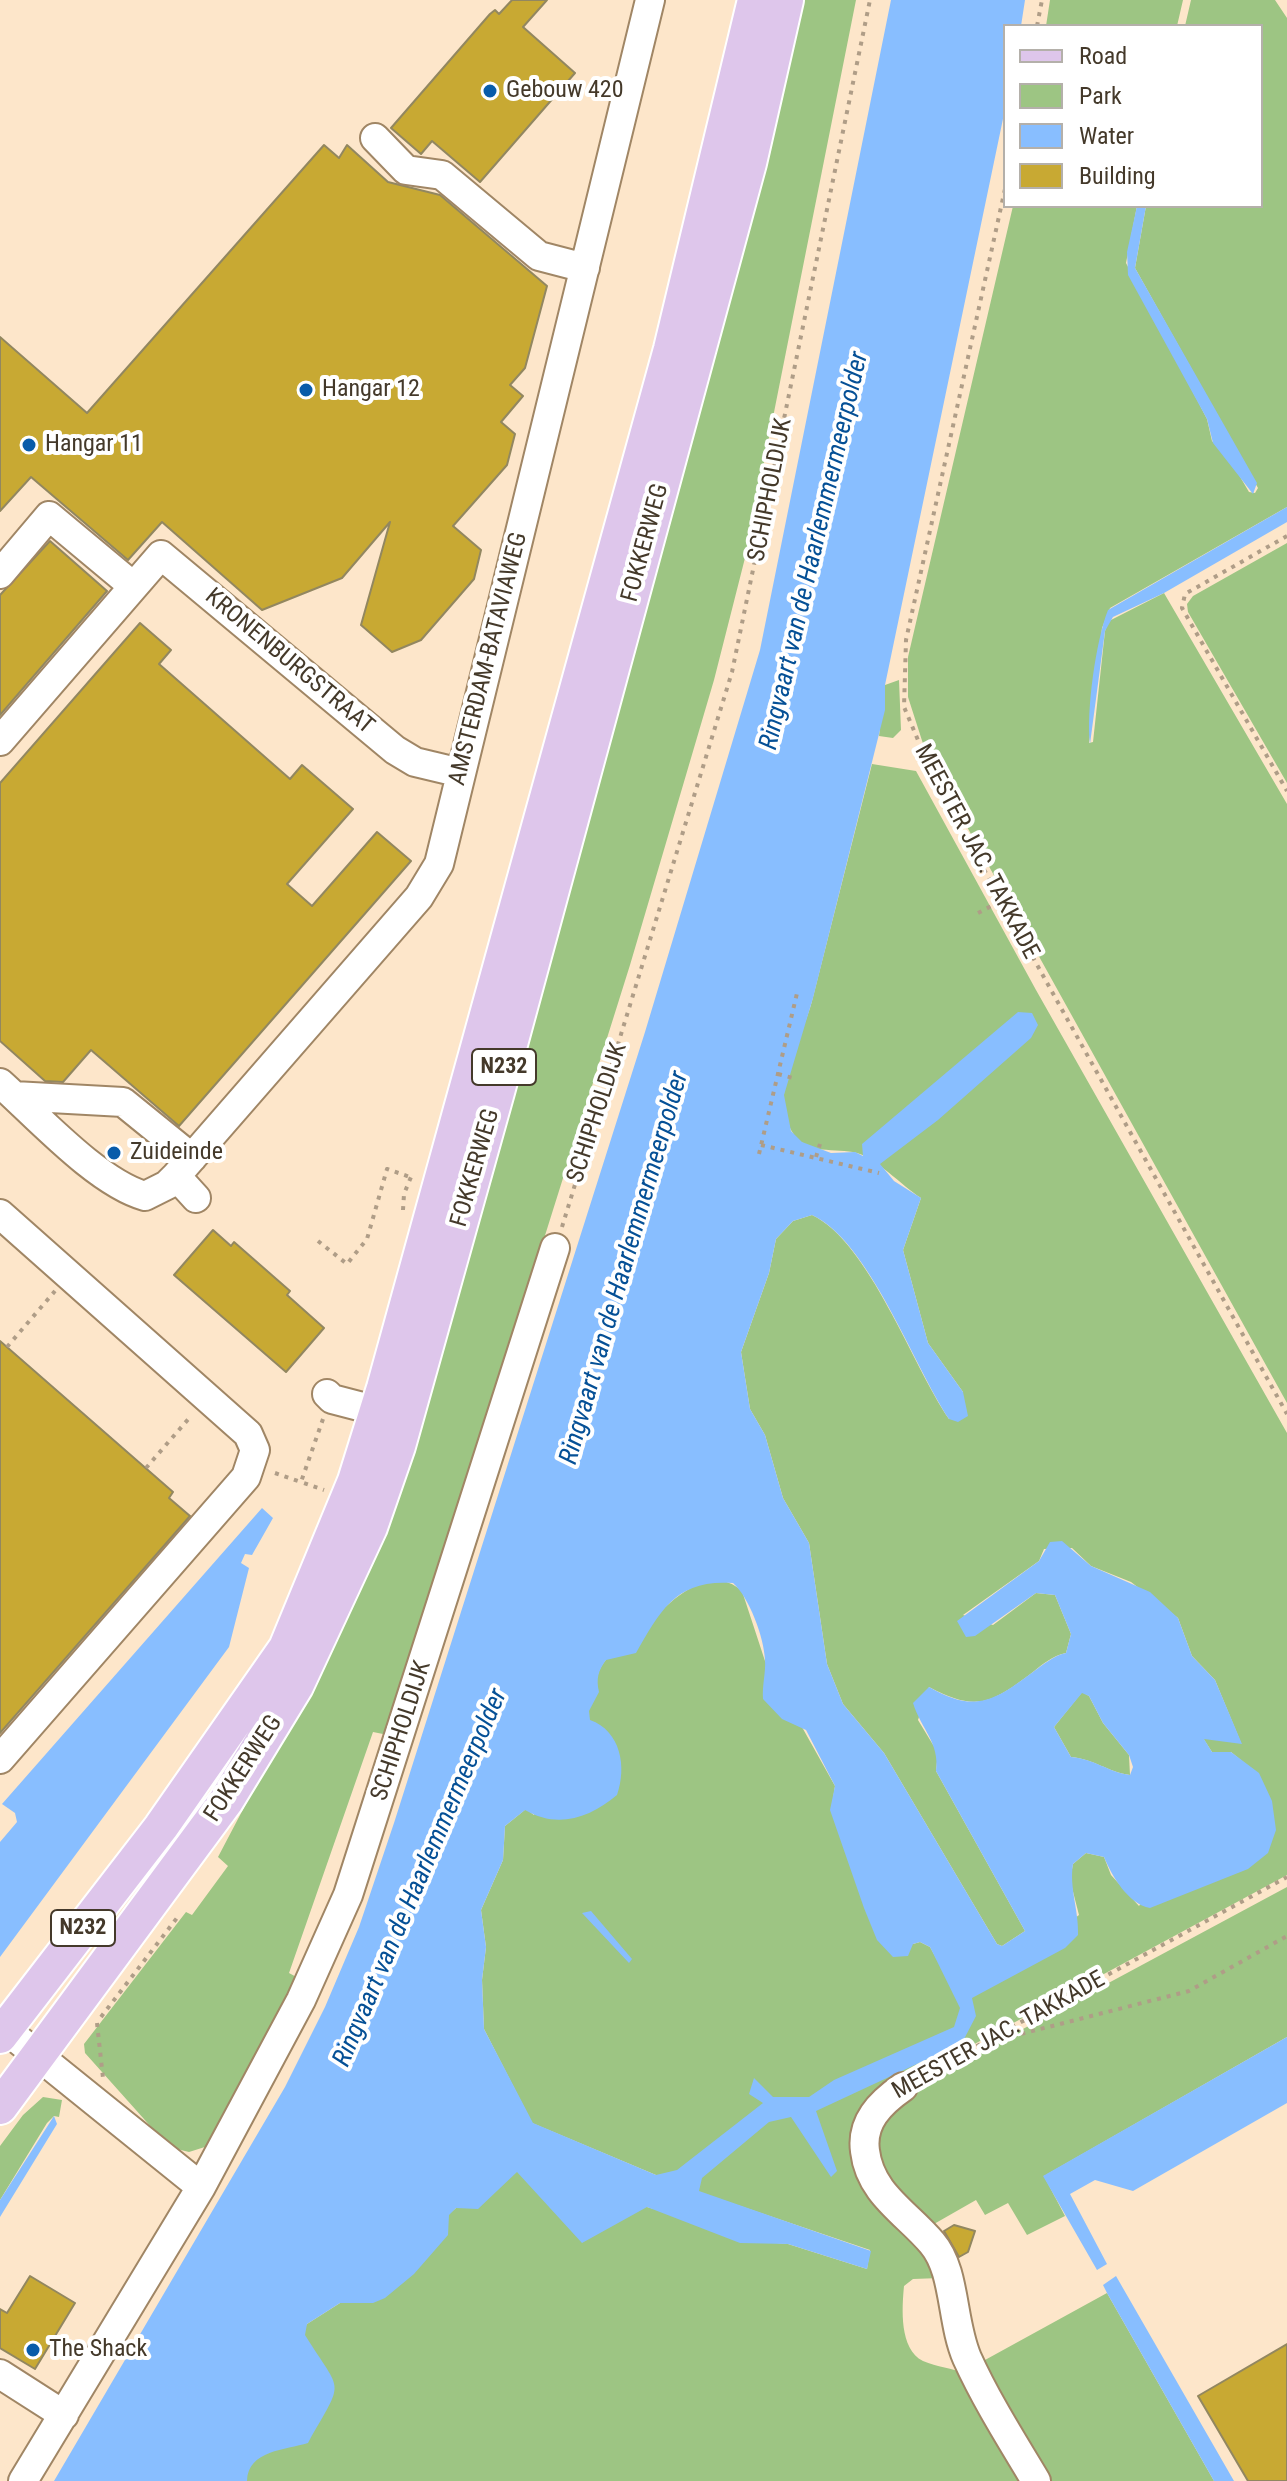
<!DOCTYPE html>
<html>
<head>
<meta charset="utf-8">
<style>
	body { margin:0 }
	#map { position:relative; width:1287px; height:2481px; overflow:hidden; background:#fde6ca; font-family:"Roboto Condensed",sans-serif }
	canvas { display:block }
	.legend { position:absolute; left:1003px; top:24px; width:260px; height:184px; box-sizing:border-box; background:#fff; border:2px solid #b4b0aa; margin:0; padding:10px 14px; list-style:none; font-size:24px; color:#44392a }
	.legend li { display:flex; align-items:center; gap:16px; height:40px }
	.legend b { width:40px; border:2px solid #b4b0aa }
</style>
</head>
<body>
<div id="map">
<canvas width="1287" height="2481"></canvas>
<ul class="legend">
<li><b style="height:10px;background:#dec6eb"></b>Road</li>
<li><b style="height:22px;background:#9dc583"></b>Park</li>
<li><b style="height:22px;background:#88beff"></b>Water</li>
<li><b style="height:22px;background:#c8a933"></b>Building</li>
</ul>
</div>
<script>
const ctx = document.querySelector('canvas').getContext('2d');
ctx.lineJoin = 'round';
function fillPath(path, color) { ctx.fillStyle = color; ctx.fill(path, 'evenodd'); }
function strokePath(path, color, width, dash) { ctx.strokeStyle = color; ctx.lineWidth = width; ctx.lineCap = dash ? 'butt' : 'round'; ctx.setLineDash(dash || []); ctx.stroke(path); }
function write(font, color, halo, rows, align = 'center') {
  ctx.font = font + ' "Roboto Condensed",sans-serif'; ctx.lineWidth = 8; ctx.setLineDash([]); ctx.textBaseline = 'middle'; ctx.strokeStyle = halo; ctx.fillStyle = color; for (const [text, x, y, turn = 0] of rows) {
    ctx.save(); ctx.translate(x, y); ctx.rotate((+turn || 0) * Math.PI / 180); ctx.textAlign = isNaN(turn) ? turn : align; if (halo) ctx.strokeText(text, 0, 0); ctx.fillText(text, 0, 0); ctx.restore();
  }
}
const green = new Path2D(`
	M800 0H856L745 558 714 680 630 965 388 1735 373 1732 289 1973 300 1979 208 2146 189 2152 169 2147 85 2053 84 2044 186 1912 192 1915 228 1866 218 1857 289 1722Z
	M1050 0H1183L1177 26H1046Z
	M1191 0H1275L1287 18V507L1110 608 1102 628 1089 743 1093 742 1105 631 1109 621 1164 593 1287 804V1403L926 753 908 697V657L1013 206H1137L1126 263 1207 419 1212 441 1232 463 1249 492 1255 493 1258 488 1135 268 1146 206H1261V26H1185Z
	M1287 543V783L1188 612 1187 604 1193 596Z
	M899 680 901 730 893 738 879 736 885 685Z
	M872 764 916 771 1036 990 1287 1433V1875L895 2087 857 2140 923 2243 940 2278 913 2279 904 2286C902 2308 899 2349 923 2361 937 2367 952 2368 966 2374L1025 2481H218L307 2324 340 2303 456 2208 518 2171 776 2243 788 2244 867 2269 870 2250 687 2188 532 2123 484 2029 482 1980 486 1947 481 1910 503 1860 505 1826 526 1809 534 1815C557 1767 578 1717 600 1669 607 1654 627 1642 639 1631 665 1609 705 1559 742 1591L765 1661 835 1786 832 1805 913 1944 920 1942 930 1947 962 2004 1079 1915 1070 1880 1073 1864 1086 1853 1104 1857 1111 1875 1139 1906 1242 1761 1231 1752H1212L1203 1738 1241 1743 1215 1680 1192 1656 1178 1618 1131 1582 1091 1566 1072 1548 1044 1549 1039 1561 963 1615 993 1625 1036 1593 1055 1595 1071 1634 1066 1653C1052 1656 1043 1664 1033 1672 991 1704 976 1712 929 1687L918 1720 938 1753 936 1771 1025 1931 1002 1946 997 1944 884 1753 843 1704 827 1664 809 1543 783 1498 765 1435 750 1409 741 1352 769 1273 776 1239 793 1221 812 1215C869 1242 912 1365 949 1419L963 1392 928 1343 903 1250 921 1198C901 1185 876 1158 857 1153 836 1147 806 1157 791 1130 786 1121 783 1105 784 1094 786 1063 804 1031 812 1001 832 922 852 843 872 764Z
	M1082 1692 1089 1696 1103 1723 1129 1755 1130 1775C1108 1772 1094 1759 1071 1757L1054 1727Z
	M1287 1887V2037L1044 2176 1065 2216 1027 2235 1008 2203 985 2215 976 2200 934 2224 875 2171 872 2129 902 2094Z
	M43 2097 62 2100 59 2117 54 2116 47 2123 0 2200V2146L23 2115Z
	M1107 2293 1214 2481H1044L981 2371 985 2360Z`);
const water = new Path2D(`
	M891 0H1025L1021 26H1005L1004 114 885 685V710L813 998 784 1095 791 1131 802 1142 831 1153 855 1152 863 1156 862 1144 1018 1012 1032 1013 1038 1025 1031 1038 938 1120 880 1164 894 1181 921 1198 903 1250 928 1343 963 1392 968 1416 958 1422 949 1419C913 1365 869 1241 812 1215L793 1221 776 1239 769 1273 741 1352 750 1409 765 1435 783 1498 809 1543 827 1664 843 1704 884 1753 997 1944 1002 1946 1025 1931 936 1771C940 1743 921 1729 913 1703L929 1687C974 1713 993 1702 1033 1672 1044 1664 1053 1656 1066 1653L1071 1634 1055 1595 1036 1593 975 1636 966 1637 957 1621 1039 1561 1050 1542 1062 1541 1091 1566 1150 1592 1178 1618 1192 1656 1215 1680 1242 1744 1204 1739 1212 1752H1231L1259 1773 1272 1801 1276 1830 1268 1853 1248 1869 1150 1908C1128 1904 1112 1876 1104 1857L1086 1853 1073 1864C1069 1888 1079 1910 1078 1935L1065 1948 972 1998 976 2016 962 2043 816 2111 837 2171 831 2177 791 2117 769 2122 702 2178 699 2191 871 2251 867 2269 788 2244 740 2243 647 2207 582 2243 517 2172 478 2209 456 2208 449 2215 448 2235 414 2274 385 2298 373 2303H340L307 2324 305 2335C343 2396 345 2377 308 2443 286 2450 248 2450 247 2481H54L285 2087 325 2007 359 1927 394 1823 645 1032 760 650ZM733 1583C749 1597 764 1637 765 1660 766 1672 762 1685 763 1699L782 1719 806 1730 835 1786 830 1810 864 1908 877 1940 893 1957 908 1956 913 1944 920 1942 930 1947 960 2008 954 2027 834 2080 809 2097H773L754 2078 749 2094 763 2103 677 2170 656 2175 533 2123 484 2029 482 1980 486 1947 481 1910 503 1860 505 1826 525 1810C557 1829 590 1818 617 1795 627 1767 621 1731 590 1720L589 1711 599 1692C596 1679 598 1671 606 1660L636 1653C661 1609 677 1579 733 1583ZM1082 1693 1089 1696 1103 1723 1129 1755 1133 1767 1130 1775C1108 1772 1095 1759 1071 1757L1054 1727Z
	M1137 206H1146L1135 268 1257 483 1253 494 1213 443 1207 419 1128 275 1127 252Z
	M1287 507V522L1164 593 1113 617 1105 631 1090 744C1086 711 1096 640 1108 610Z
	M262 1508 273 1518 252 1555 245 1554 241 1563 249 1568 229 1647 0 1957V1842L17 1822 15 1813 2 1804Z
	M591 1911 632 1959 629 1963 582 1913Z
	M1287 2037V2103L1133 2191 1095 2180 1070 2194 1107 2264 1097 2270 1043 2176Z
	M54 2116 57 2124 0 2217V2200Z
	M1116 2276 1234 2481H1214L1107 2293 1103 2285Z`);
const building = new Path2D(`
	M512 0H547L523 27 575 73 480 182 432 141 421 154 391 128 490 14 495 10 499 14Z
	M324 145 339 158 347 145 388 182 440 195 547 286 525 368 510 385 523 396 501 422 515 434 507 465 453 526 481 550 474 579 421 640 392 652 361 625 390 522 342 578 262 610 162 522 128 560 31 477 0 511V337L87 413Z
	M50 541 107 591 0 715V595Z
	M140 623 171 650 159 664 290 779 302 765 353 809 287 884 312 906 377 832 411 861 179 1126 91 1050 63 1082 45 1081 0 1041V783Z
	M213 1230 231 1246 234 1242 290 1291 287 1295 324 1328 286 1372 174 1275Z
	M0 1341 173 1492 169 1498 190 1516 0 1733Z
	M954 2225 975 2231 968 2252 959 2257 944 2231Z
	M30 2276 75 2303 35 2369 0 2348V2309L7 2313Z
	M1287 2344V2481H1248L1198 2396Z`);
const path = new Path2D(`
	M1037 26 1042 0
	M1005 189 906 640 904 707 937 785 1287 1414
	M1287 536 1185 594 1182 608 1287 791
	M978 913 1001 901
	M778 1074 793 1078
	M761 1145 879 1173
	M759 1154 798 989
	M816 1157 820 1144
	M403 1210 404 1194 411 1177
	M562 1227 732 672 870 0
	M318 1241 347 1264 367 1239 387 1169 410 1177
	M7 1347 55 1291
	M323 1419 301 1482 324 1490
	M146 1468 191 1416
	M275 1473 301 1482
	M101 2017 180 1914
	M97 2023 103 2078
	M1002 2033 1013 2036 1189 1991 1287 1936
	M924 2075 1287 1877`);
const minor = new Path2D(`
	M375 138 406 170 442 175 539 256 585 268
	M0 574 49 516 133 586
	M0 741 161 555 395 750 415 762 461 773
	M0 1083C38 1117 98 1183 145 1196L167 1185 176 1176 419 897 439 864 650 0
	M14 1096 123 1102 192 1158
	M176 1176 196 1198
	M0 1214 248 1434 255 1450 246 1477 0 1759
	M327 1394 332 1399 378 1411
	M5 2029 201 2187
	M903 2087C880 2103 861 2122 865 2151 870 2194 907 2213 932 2243 956 2271 951 2321 967 2358 986 2400 1012 2441 1036 2481
	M0 2374 64 2415
	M23 2481 201 2187 301 2000 348 1895 555 1248`);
const major = new Path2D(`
	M0 2036 161 1827 286 1648 355 1481 384 1388 671 349 755 0
	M0 2107 226 1801 296 1686 370 1527 398 1446 497 1092 749 163 786 0`);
const markers = [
	[490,91,8,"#095caa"],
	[306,390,8,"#095caa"],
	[29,445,8,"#095caa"],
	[114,1153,8,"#095caa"],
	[33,2350,8,"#095caa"]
];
const shields = [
	[504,1067,64],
	[83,1928,64]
];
const shieldNames = [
	["N232",504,1067],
	["N232",83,1928]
];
const poiNames = [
	["Gebouw 420",506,91],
	["Hangar 12",322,390],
	["Hangar 11",45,445],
	["Zuideinde",130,1153],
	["The Shack",49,2350]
];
const streetNames = [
	["SCHIPHOLDIJK",771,490,-79],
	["FOKKERWEG",646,543,-75],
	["AMSTERDAM-BATAVIAWEG",489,659,-76],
	["KRONENBURGSTRAAT",289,662,40],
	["MEESTER JAC. TAKKADE",976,852,62],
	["SCHIPHOLDIJK",598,1113,-72],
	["FOKKERWEG",476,1168,-74],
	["SCHIPHOLDIJK",402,1731,-72],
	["FOKKERWEG",244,1769,-57],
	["MEESTER JAC. TAKKADE",999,2036,-29]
];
const waterNames = [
	["Ringvaart van de Haarlemmermeerpolder",815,551,-77],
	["Ringvaart van de Haarlemmermeerpolder",625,1268,-74],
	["Ringvaart van de Haarlemmermeerpolder",421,1878,-67]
];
fillPath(green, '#9dc583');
fillPath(water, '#88beff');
fillPath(building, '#c8a933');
strokePath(building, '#928760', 2);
strokePath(minor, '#a08665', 32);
strokePath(major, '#fff', 38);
strokePath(path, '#af9d87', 4, [4, 6]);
strokePath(minor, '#fff', 28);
strokePath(major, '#dec6eb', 34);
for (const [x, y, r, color] of markers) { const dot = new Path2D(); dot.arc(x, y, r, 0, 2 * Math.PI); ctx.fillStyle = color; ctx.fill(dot); strokePath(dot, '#fff', 3); }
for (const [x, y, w] of shields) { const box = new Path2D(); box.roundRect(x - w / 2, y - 18, w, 36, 6); ctx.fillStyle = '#fff'; ctx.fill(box); strokePath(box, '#44392a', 2); }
write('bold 22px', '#44392a', null, shieldNames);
write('24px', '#44392a', '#fff', poiNames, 'left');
write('24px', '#44392a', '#fff', streetNames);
write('italic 26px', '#055096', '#fff', waterNames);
</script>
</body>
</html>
